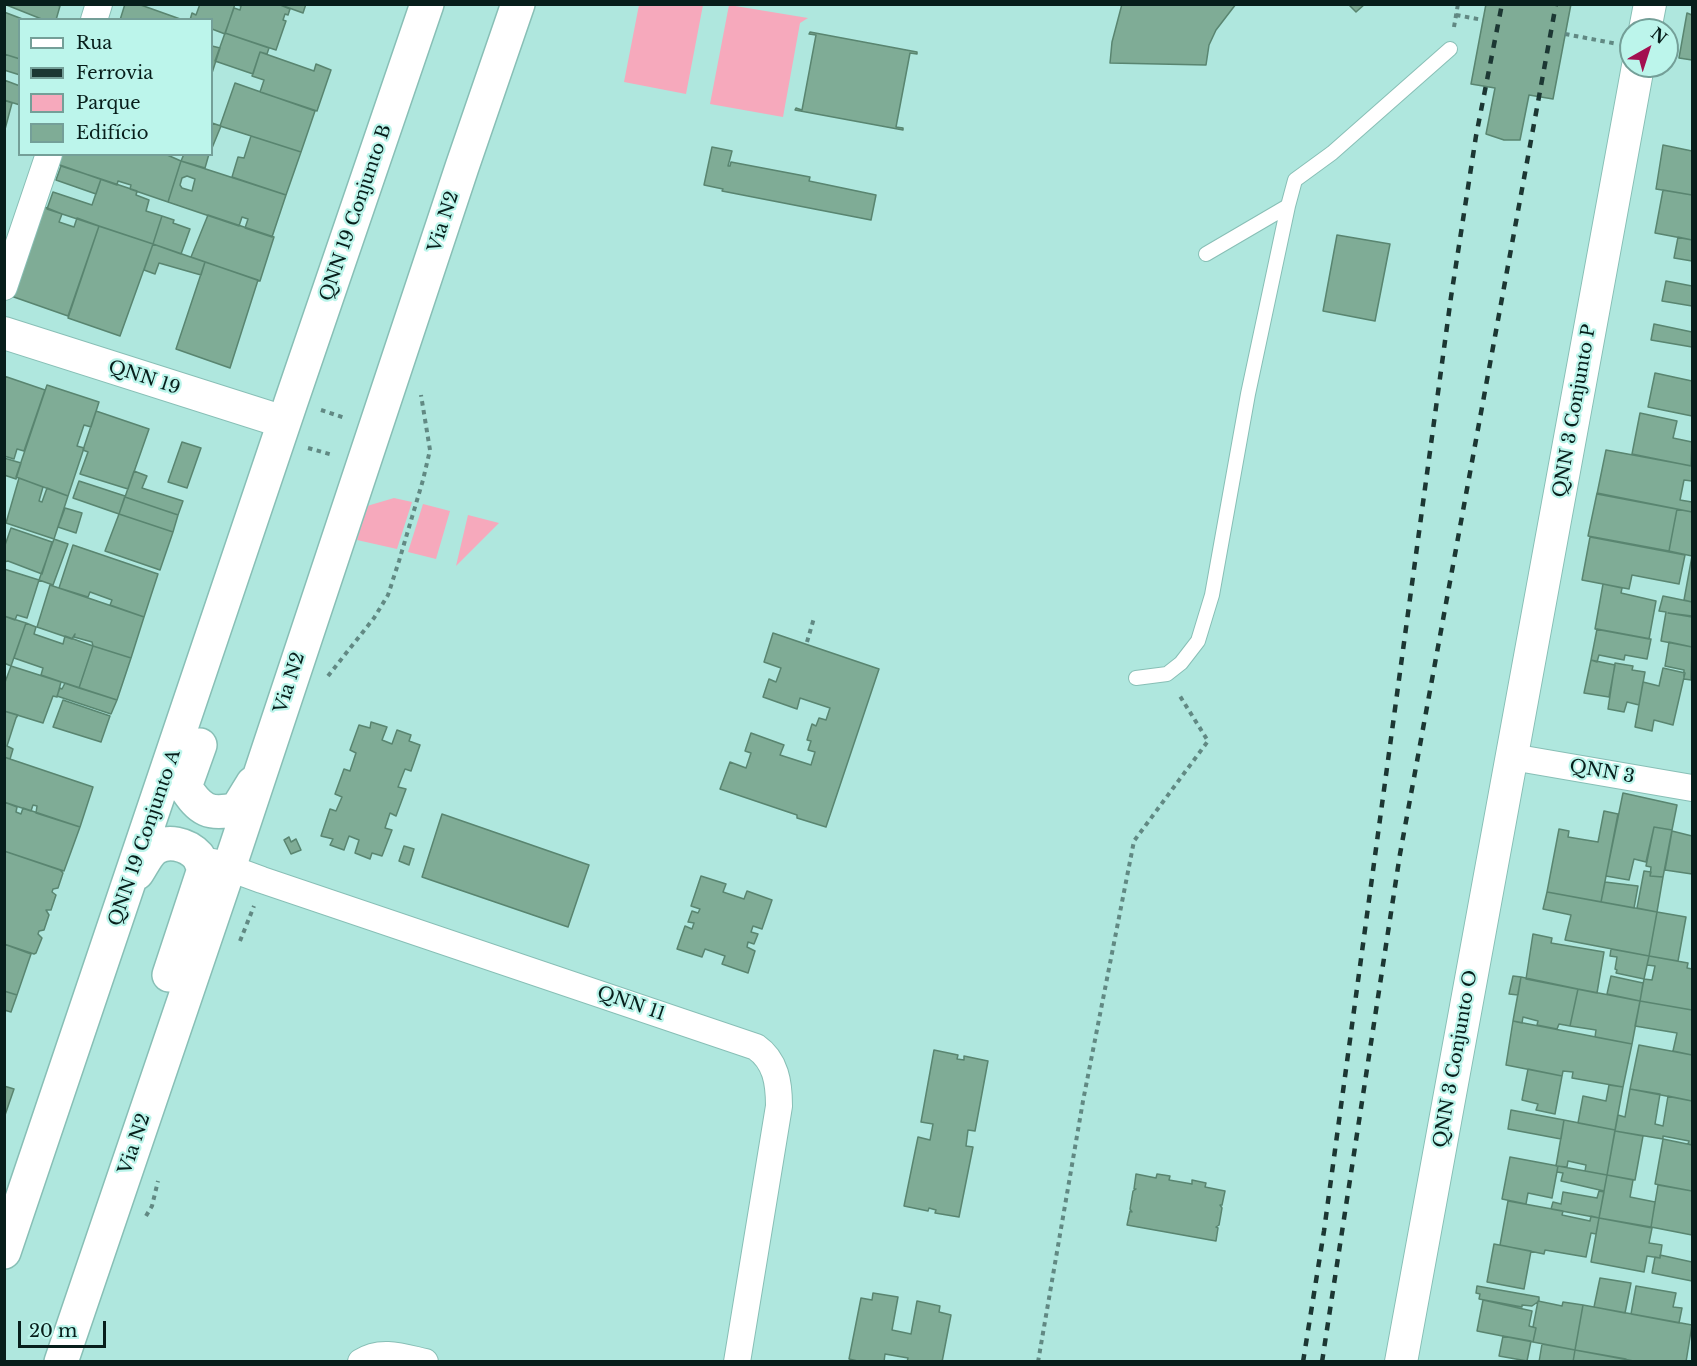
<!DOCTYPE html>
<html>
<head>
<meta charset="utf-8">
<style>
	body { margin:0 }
	#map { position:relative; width:1697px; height:1366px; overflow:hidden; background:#afe7de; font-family:"Libre Baskerville",serif }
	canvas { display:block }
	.frame { position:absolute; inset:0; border:6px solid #071e1b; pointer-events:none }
	.legend { position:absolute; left:18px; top:18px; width:195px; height:138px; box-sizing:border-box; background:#bcf5eb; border:2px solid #749f98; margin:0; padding:8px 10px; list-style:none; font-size:18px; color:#071e1b }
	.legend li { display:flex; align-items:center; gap:12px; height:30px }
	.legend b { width:30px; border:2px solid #749f98 }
	.north { position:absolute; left:1619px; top:18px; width:60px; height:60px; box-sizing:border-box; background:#bcf5eb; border:2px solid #749f98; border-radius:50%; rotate:39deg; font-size:16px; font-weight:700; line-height:24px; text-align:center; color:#071e1b }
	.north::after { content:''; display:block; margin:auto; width:21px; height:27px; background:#a30f50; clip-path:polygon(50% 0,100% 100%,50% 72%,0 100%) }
	.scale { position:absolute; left:18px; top:1321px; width:88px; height:27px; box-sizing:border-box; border:3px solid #071e1b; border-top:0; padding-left:8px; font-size:18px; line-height:21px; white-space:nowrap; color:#071e1b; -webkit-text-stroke:4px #bcf5eb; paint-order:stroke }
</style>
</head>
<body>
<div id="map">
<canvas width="1697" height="1366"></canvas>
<div class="frame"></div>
<ul class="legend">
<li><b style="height:8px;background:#fff"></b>Rua</li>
<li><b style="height:8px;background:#1c3733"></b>Ferrovia</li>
<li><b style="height:16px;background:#f6a9bc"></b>Parque</li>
<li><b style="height:16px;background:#7fac96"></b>Edifício</li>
</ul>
<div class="north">N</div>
<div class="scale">20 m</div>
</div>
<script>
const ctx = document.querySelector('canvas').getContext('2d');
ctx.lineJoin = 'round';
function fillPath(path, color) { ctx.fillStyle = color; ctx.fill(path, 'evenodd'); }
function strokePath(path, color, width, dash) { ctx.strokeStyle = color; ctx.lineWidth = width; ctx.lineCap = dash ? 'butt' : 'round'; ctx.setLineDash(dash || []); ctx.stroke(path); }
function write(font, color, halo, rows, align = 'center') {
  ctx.font = font + ' "Libre Baskerville",serif'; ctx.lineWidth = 4.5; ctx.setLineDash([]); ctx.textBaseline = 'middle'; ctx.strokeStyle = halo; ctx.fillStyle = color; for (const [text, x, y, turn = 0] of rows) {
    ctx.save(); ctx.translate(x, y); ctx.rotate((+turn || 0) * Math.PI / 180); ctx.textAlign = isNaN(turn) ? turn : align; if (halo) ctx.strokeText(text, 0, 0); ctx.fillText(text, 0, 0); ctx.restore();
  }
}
const green = new Path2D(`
	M639 5H703L686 94 624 82Z
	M729 5 808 18 800 23 783 117 710 104Z
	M394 498 412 502 397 549 357 540 367 506Z
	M423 504 450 511 436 559 408 552Z
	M468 515 499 523 456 566Z`);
const building = new Path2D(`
	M4 4H54L60 6 56 20H44Z
	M125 4H138L183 20H120Z
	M200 4H235L225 34 212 29V20H190L192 13 196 15Z
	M278 4H306L303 13Z
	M278 4 290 9 288 15 285 14 283 20 286 21 276 50 225 33 234 8 240 10 241 6 235 4Z
	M1122 4H1236L1216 30 1209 45 1206 65 1110 63 1112 42Z
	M1348 4H1365L1356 12Z
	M1486 4H1571L1553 99 1529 95 1520 140H1504L1486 134 1495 88 1471 84Z
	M4 12 25 20H20V59L4 54Z
	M1687 13 1692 15V60L1679 58Z
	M810 32 917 52V54L910 53 896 127 903 128V130L795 110 796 108 802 110 816 35 809 34Z
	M225 33 269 48 267 54 260 52 253 74 215 61Z
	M212 46 220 48 212 73Z
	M260 52 314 71 316 64 331 70 317 111 260 92 264 80 252 76Z
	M4 54 20 59V75L4 70Z
	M4 80 20 86V105L4 100Z
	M235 83 315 111 301 152 220 126Z
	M4 100 12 103 4 133Z
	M212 123 221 126 212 148Z
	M251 136 301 152 286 195 232 177 238 157 244 158Z
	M1663 145 1692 151V195L1656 189Z
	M712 147 732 151 728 166H730L731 162 810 177 809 181 876 195 871 220 722 191 723 189 704 185Z
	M59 154H165L181 161 168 202 130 189 131 185 118 181 117 185 57 164Z
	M184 154H209L205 168 181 161Z
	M181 161 286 195 272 237 245 228 248 219 242 217 239 226 168 202ZM187 176 195 179 192 191 182 188 180 185 182 178Z
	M61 166 101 179 96 194 56 180Z
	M101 179 137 191 136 195 149 200 146 211 162 216 153 244 47 209 53 192 92 205Z
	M1663 190 1692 195V240L1655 233Z
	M42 206 62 214 59 222 74 227 77 218 99 226 68 316 11 296Z
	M208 215 274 237 260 281 191 257Z
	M162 216 174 220 173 223 190 229 181 254 153 244Z
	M99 226 153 244 120 336 68 318Z
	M1337 235 1390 244 1375 321 1323 311Z
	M1678 237 1692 240V261L1674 258Z
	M153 244 205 262 201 275 159 263 155 274 144 270Z
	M205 262 258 280 230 368 176 349Z
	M1666 281 1692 286V306L1662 301Z
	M1654 324 1692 332V347L1651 340Z
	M1655 373 1692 381V416L1648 407Z
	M4 376 45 390 24 451 17 449 14 459 4 456Z
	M47 385 99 402 91 427 84 425 77 446 84 448 68 496 16 477Z
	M96 411 149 429 128 489 80 474 88 452 83 450Z
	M1640 413 1677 421 1673 438 1692 442 1691 466 1632 454Z
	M182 442 201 448 187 488 168 482Z
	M1606 450 1692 466V481L1684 480 1680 500 1692 502V499V512L1597 494Z
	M4 458 21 463 16 479 4 475Z
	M134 471 147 476 142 488 183 501 178 515 125 497Z
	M19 478 43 487 39 501 42 502 47 488 68 496 54 539 6 523Z
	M79 481 125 496 119 514 73 498Z
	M1597 493 1677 509 1669 551 1588 536Z
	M125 497 178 515 173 532 119 514Z
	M65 508 82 513 76 533 58 527Z
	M1677 509 1692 512V556L1669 551Z
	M119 514 173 532 160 570 105 551Z
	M11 528 52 542 42 574 8 561 4 562V548Z
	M1590 537 1685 555 1679 584 1632 575 1629 589 1582 580Z
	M54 539 68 544 53 585 39 580Z
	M73 545 158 574 144 617 110 605 112 600 90 592 88 597 59 588Z
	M1692 556V602L1684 600Z
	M4 569 39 580 27 618 17 615 15 620 4 616Z
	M1603 584 1622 588 1621 593 1656 601 1649 639 1595 629Z
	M50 585 144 617 131 658 93 646 92 642 74 637 75 634 72 639 37 627Z
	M1663 596 1692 602V616L1668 613 1692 617V647L1661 641 1666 612 1659 611Z
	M4 616 26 623 11 666 4 663Z
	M26 623 36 627 34 634 63 644 65 636 93 646 79 688 41 675 43 668 14 658Z
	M1597 629 1651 639 1647 659 1625 655 1624 660 1599 655 1597 662 1591 660Z
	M773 633 879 669 826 827 797 818V815L720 789 730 762 746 768 751 753 745 751 751 733 784 745 780 755 811 765 815 752 808 750 811 741 807 740 812 724 816 726 819 718 826 720 830 708 800 698 797 709 763 697 769 679 776 682 781 668 764 662Z
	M1669 642 1692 647 1691 680 1684 679V670L1665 666Z
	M93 646 131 658 117 700 79 688Z
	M1591 660 1615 665 1609 697 1584 693Z
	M1615 663 1633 666 1632 670 1645 672 1639 705 1627 702 1624 712 1608 709Z
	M11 666 61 682 57 697 53 696 43 723 4 711V685Z
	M1663 668 1685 673 1673 725 1654 720 1652 731 1635 727 1643 682 1659 686Z
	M65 683 117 700 111 714 57 696 60 688 62 689Z
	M63 700 110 716 101 742 53 727Z
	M4 711 18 715 16 718 7 746 13 749 10 759 4 757Z
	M371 722 387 727 382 740 392 744 397 730 411 735 409 741 420 745 411 771 405 769 398 787 406 789 396 816 390 813 385 828 392 830 382 856 372 853 370 859 355 853 359 840 349 836 344 850 330 845 333 839 321 836 330 809 336 811 342 797 335 794 344 769 350 771 356 753 350 750 359 725 370 728Z
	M4 757 93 787 80 827 36 813 37 806 33 805 31 811 4 802Z
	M1623 793 1677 805 1672 830 1654 827 1646 862 1634 859 1629 880 1606 876Z
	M4 802 17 807 16 812 21 814 23 808 80 827 64 871 4 851Z
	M1604 811 1618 814 1601 902 1547 892 1559 829 1569 831 1568 837 1598 842Z
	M442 814 589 865 568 927 422 877Z
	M1654 827 1672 830 1663 877 1650 876 1651 867 1646 866Z
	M1672 831 1692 836V874L1665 870Z
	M289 837 291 842 296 839 301 850 291 854 284 840Z
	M404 846 414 849 409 865 399 861Z
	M4 851 60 870 63 873 58 888 53 889 52 892 56 895 51 910H46L49 915 44 930 39 931 38 934 42 938 36 953 34 954 4 944Z
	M1644 871 1651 872 1650 876 1663 877 1657 912 1637 908Z
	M701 876 726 884 723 892 744 899 747 891 772 900 762 929 753 926 751 932 758 934 754 944 748 942 747 947 755 951 748 973 722 964 725 956 705 949 702 957 677 949 685 926 692 929 694 923 688 922 692 911 698 913 700 909 691 906Z
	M1605 882 1638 886 1634 908 1601 902Z
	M1547 892 1657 912 1649 956 1565 940 1571 915 1543 909Z
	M1657 912 1686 917 1678 961 1649 956Z
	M1533 934 1552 938 1551 943 1604 952 1597 993 1526 979Z
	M4 944 31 954 17 995 4 991Z
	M1611 949 1649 956 1644 979 1616 973 1617 970 1615 969 1617 957 1610 956Z
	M1649 956 1688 963 1687 968 1692 969V1010L1640 1001 1644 979 1652 980 1655 966 1647 965Z
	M1513 976 1521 977 1518 995 1509 994Z
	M1611 976 1643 983 1640 1001 1607 994Z
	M1521 977 1578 989 1570 1026 1559 1024 1557 1029 1537 1025 1538 1021 1523 1017 1522 1023 1513 1021Z
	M1578 989 1640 1001 1632 1044 1595 1037 1596 1030 1570 1026Z
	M4 991 17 995 11 1012 4 1010Z
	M1640 1001 1692 1010V1055L1673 1051 1677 1033 1635 1026Z
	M1513 1021 1632 1044 1623 1087 1572 1078 1573 1072 1563 1071 1562 1076 1506 1065Z
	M1639 1045 1692 1055V1101L1630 1089Z
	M934 1050 958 1055 957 1059 964 1060V1056L988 1061 975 1131 968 1130 966 1146 973 1147 959 1217 935 1213 936 1210 929 1208 928 1211 904 1206 918 1137 930 1140 933 1124 921 1122Z
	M1528 1069 1562 1076 1555 1114 1536 1110 1538 1104 1522 1100Z
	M1609 1085 1623 1087 1615 1130 1578 1123 1583 1096 1606 1101Z
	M4 1086 14 1089 4 1118Z
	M1630 1089 1660 1094 1655 1124 1663 1126 1668 1096 1692 1101V1145L1688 1144 1689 1141 1663 1136V1139L1615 1131 1618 1115 1625 1117Z
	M1511 1110 1564 1120 1561 1139 1508 1129Z
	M1564 1120 1615 1130 1607 1175 1585 1171 1586 1165 1568 1161 1567 1167 1556 1166Z
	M1615 1131 1643 1136 1635 1180 1607 1175Z
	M1663 1139 1692 1145V1191L1655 1184Z
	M1510 1157 1558 1166 1552 1198 1528 1193 1526 1204 1502 1199Z
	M1558 1166 1607 1175 1604 1191 1561 1181 1563 1173 1557 1172Z
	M1136 1174 1156 1178 1157 1174 1170 1176 1169 1180 1192 1184V1180L1206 1183 1205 1187 1225 1191 1222 1205H1220L1222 1208 1219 1225 1216 1227 1218 1228 1216 1241 1127 1225 1130 1211 1132 1212 1130 1209 1133 1191 1136 1189H1134Z
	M1607 1175 1633 1180 1630 1197 1655 1202 1651 1227 1599 1218Z
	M1658 1185 1692 1191V1235L1651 1227Z
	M1599 1191 1604 1192 1599 1218 1551 1209 1553 1202 1561 1204 1563 1192 1597 1198Z
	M1508 1201 1563 1211 1562 1215 1590 1221 1591 1216 1599 1218 1596 1234 1591 1233 1586 1257 1545 1250 1544 1254 1500 1245Z
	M1599 1218 1652 1228 1649 1243 1662 1245 1660 1258 1647 1256 1644 1272 1591 1262Z
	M1494 1244 1531 1251 1524 1289 1487 1282Z
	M1660 1255 1692 1262V1281L1652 1273 1655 1257 1660 1258Z
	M1600 1278 1631 1283 1625 1313 1594 1307Z
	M1477 1286 1539 1297V1301L1532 1306 1522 1305V1307L1479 1299 1480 1294 1476 1293Z
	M1636 1286 1676 1293 1673 1307 1682 1308 1679 1323 1631 1314Z
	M873 1293 898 1297 892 1330 911 1334 917 1301 940 1306 939 1312 951 1315 942 1362H907L908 1358 885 1354 884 1362H862L849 1359 861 1298 872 1300Z
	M1483 1300 1532 1311 1529 1326 1536 1328 1533 1342 1477 1331Z
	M1538 1301 1562 1306 1563 1302 1583 1305 1575 1350 1533 1342 1536 1328 1533 1327Z
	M1583 1305 1692 1325 1686 1362H1639L1575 1350Z
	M1503 1336 1531 1341 1527 1361 1499 1356Z
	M1542 1344 1575 1350 1573 1362H1539Z
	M1575 1350 1626 1359V1362H1573Z`);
const path = new Path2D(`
	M1456 15 1483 20
	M1454 27 1458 4
	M1565 34 1618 44
	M321 410 345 418
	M308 448 333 455
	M807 642 814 618
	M328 676 374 618 388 595 399 561 423 480 430 450 421 395
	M240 941 254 906
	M146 1216 152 1206 158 1181
	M1038 1362 1083 1101 1134 841 1208 741 1178 693`);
const service = new Path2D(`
	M1206 254 1288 206
	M1136 678 1167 674 1181 663 1198 641 1212 595 1248 394 1288 206 1295 180 1332 153 1450 49`);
const minor = new Path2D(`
	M94 20 99 4
	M4 287 49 154
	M1512 757 1692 788
	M213 862 262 880 756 1047C776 1061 779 1083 779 1106L737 1362
	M361 1362C381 1349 403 1357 425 1362`);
const tertiary = new Path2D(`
	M1645 30 1650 4
	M4 333 284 422
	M1401 1362 1638 66`);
const secondary = new Path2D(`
	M200 745 185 787C200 810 209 816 237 809L253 783
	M137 873C142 866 147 854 154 849 167 839 187 844 198 856 200 859 202 865 204 869L169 975
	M4 1252 291 402 427 4
	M61 1362 229 868 462 167 518 4`);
const rail = new Path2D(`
	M1303 1362 1324 1231 1451 297 1476 136 1502 4
	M1322 1362 1400 854 1556 4`);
const streetNames = [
	["QNN 19 Conjunto B",356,213,-71],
	["Via N2",444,222,-72],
	["QNN 19",144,378,18],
	["QNN 3 Conjunto P",1575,411,-80],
	["Via N2",290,683,-72],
	["QNN 3",1602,772,10],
	["QNN 19 Conjunto A",145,838,-71],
	["QNN 11",631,1004,19],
	["QNN 3 Conjunto O",1456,1059,-80],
	["Via N2",135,1144,-71]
];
fillPath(green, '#f6a9bc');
fillPath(building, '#7fac96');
strokePath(building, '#598570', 1.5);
strokePath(service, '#88bfb6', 16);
strokePath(minor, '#88bfb6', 28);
strokePath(tertiary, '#88bfb6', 34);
strokePath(secondary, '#88bfb6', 36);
strokePath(path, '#618983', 4, [4.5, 4.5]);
strokePath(service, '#fff', 14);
strokePath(minor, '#fff', 26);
strokePath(tertiary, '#fff', 32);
strokePath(secondary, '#fff', 33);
strokePath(rail, '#1c3733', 4.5, [8, 8]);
write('18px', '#071e1b', '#bcf5eb', streetNames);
</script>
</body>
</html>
